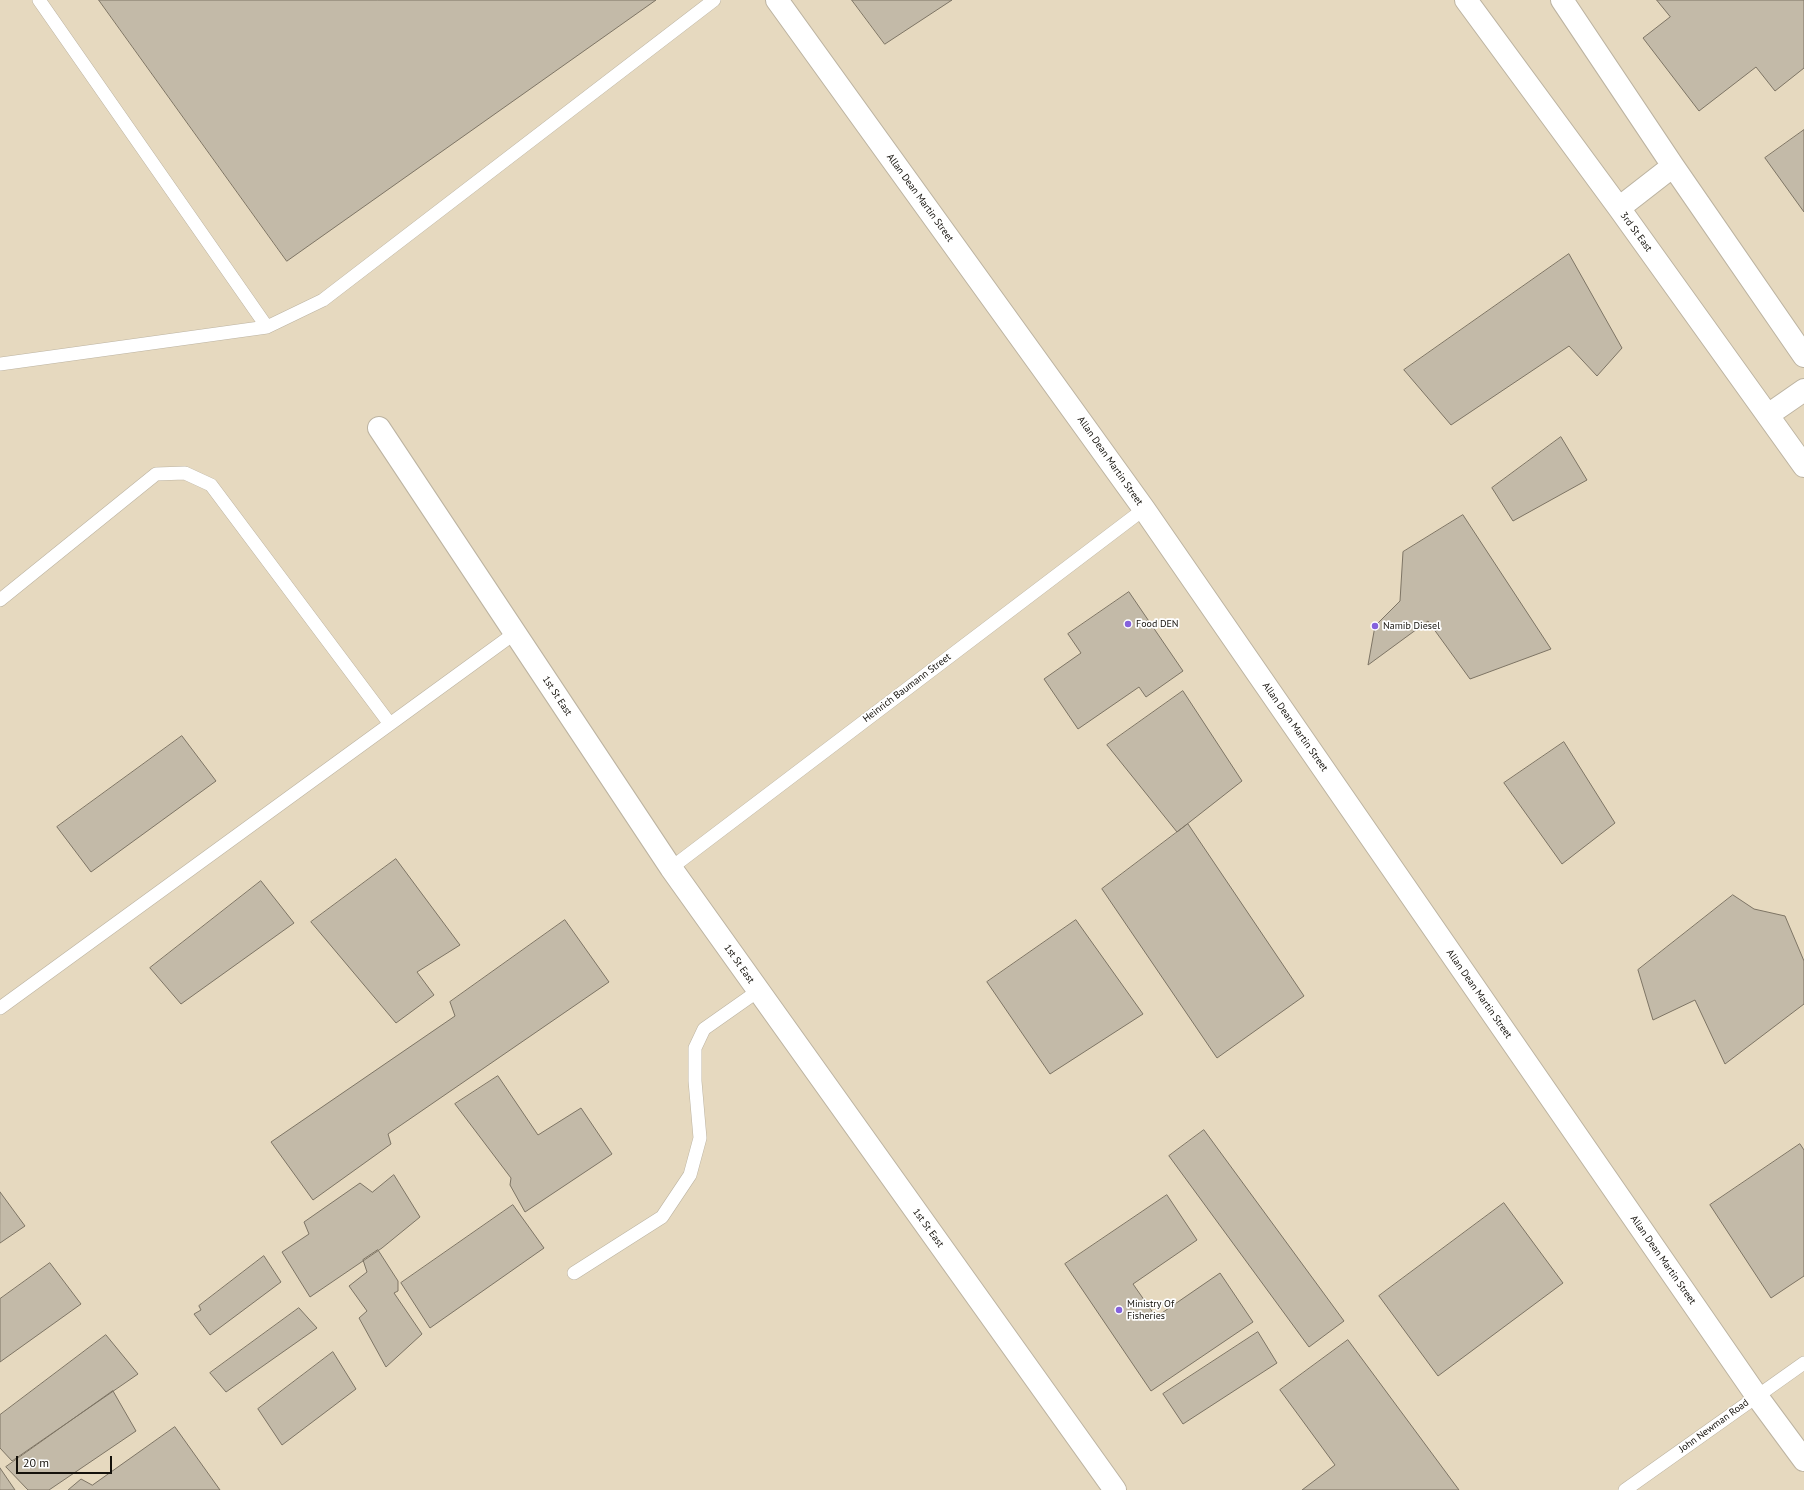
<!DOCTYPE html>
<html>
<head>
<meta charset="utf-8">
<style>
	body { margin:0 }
	#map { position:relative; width:1804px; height:1490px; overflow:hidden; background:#efe5d2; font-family:"PT Sans",sans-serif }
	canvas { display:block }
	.scale { position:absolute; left:16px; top:1456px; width:96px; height:18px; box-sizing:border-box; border:2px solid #14110b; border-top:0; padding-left:5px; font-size:12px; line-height:14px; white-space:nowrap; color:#14110b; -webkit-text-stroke:3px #fff; paint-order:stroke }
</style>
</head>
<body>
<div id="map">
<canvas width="1804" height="1490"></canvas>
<div class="scale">20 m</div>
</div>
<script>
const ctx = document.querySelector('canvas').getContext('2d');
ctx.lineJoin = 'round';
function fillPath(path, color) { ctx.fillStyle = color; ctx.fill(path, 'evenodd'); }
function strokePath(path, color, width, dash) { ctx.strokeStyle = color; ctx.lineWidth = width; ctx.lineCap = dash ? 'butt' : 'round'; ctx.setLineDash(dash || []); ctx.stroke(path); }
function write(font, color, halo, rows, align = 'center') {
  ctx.font = font + ' "PT Sans",sans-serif'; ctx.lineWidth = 3.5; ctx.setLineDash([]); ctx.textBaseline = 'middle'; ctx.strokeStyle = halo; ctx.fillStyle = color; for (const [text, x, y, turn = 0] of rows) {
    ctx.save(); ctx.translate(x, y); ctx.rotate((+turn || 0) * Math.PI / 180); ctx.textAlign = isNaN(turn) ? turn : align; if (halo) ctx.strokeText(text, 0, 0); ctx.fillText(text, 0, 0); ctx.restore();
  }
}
const built = new Path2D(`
	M0 0H1804V1490H0Z`);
const building = new Path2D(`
	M99 0H656L287 261Z
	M852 0H952L885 44Z
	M1657 0H1804V68L1775 91 1756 67 1699 111 1643 38 1670 17Z
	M1804 130V212L1765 158Z
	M1569 254 1622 348 1597 376 1569 346 1451 425 1404 370Z
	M1561 437 1587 480 1513 521 1492 488Z
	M1463 515 1551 649 1470 679 1428 621 1368 665 1375 626 1400 601 1403 552Z
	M1129 592 1183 671 1146 697 1139 687 1078 729 1044 679 1081 653 1068 634Z
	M1183 691 1242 781 1177 832 1107 745Z
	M182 736 216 781 91 872 57 827Z
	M1564 742 1615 823 1562 864 1504 783Z
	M1188 824 1304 996 1217 1058 1102 889Z
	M396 859 460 945 417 972 434 995 396 1023 311 922Z
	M261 881 294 923 181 1004 150 968Z
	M1733 895 1754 909 1785 916 1804 961V1004L1725 1064 1695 1000 1653 1020 1638 970Z
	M565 920 609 982 388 1134 391 1144 313 1200 271 1142 455 1016 450 1002Z
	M1076 920 1143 1014 1050 1074 987 982Z
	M498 1076 538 1135 581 1108 612 1154 525 1212 510 1185 511 1178 455 1104Z
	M1204 1130 1344 1321 1309 1347 1169 1156Z
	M1800 1144 1804 1150V1276L1771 1298 1710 1205Z
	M394 1175 420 1217 382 1248 310 1297 282 1252 309 1234 304 1222 360 1183 372 1192Z
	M0 1192 25 1226 0 1243Z
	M1167 1195 1197 1240 1133 1284 1156 1317 1220 1273 1253 1322 1151 1391 1065 1264Z
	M1504 1203 1563 1283 1438 1376 1379 1296Z
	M513 1205 544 1248 430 1328 401 1283Z
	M378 1250 398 1281V1291L394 1293 422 1334 386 1367 359 1318 367 1311 349 1286 367 1272 363 1260Z
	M264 1256 281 1282 210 1335 194 1314 201 1310 199 1306Z
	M50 1263 81 1304 0 1362V1299Z
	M299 1308 317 1328 226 1392 210 1373Z
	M1258 1332 1277 1363 1183 1424 1163 1394Z
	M106 1335 138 1374 12 1461 0 1448V1415Z
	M1348 1340 1459 1490H1302L1335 1465 1280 1390Z
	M333 1352 356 1389 282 1445 258 1409Z
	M113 1391 136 1431 49 1490H28L6 1467Z
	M175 1427 220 1490H68L81 1479 92 1485Z
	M0 1468 15 1490H0Z`);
const service = new Path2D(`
	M39 0 267 327
	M0 364 267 327 323 300 714 0
	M0 600 156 474 185 473 211 485 390 724
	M671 868 1144 509
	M0 1008 515 633
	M574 1273 662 1217 690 1175 700 1138 695 1081V1048L704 1029 758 991
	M1625 1490 1804 1363`);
const minor = new Path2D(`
	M777 0 1144 509 1756 1395 1804 1460
	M1466 0 1619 208 1804 466
	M1562 0 1673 166 1804 356
	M1619 208 1673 166
	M1768 415 1804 390
	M379 428 671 868 1115 1490`);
const markers = [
	[1128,624,4,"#8562dd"],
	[1375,626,4,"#8562dd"],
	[1119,1310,4,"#8562dd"]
];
const streetNames = [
	["Allan Dean Martin Street",920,198,54],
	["3rd St East",1636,232,54],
	["Allan Dean Martin Street",1110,461,55],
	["Heinrich Baumann Street",907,688,-37],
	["1st St East",557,696,57],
	["Allan Dean Martin Street",1295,727,55],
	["1st St East",739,964,55],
	["Allan Dean Martin Street",1479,994,55],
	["1st St East",928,1228,54],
	["Allan Dean Martin Street",1663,1260,55],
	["John Newman Road",1714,1426,-36]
];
const poiNames = [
	["Food DEN",1136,624],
	["Namib Diesel",1383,626],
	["Ministry Of",1127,1304],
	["Fisheries",1127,1316]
];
fillPath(built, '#e6d9bf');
fillPath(building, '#c3baa8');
strokePath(building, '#7e7565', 1);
strokePath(service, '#bcb3a1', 14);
strokePath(minor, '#bcb3a1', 24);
strokePath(service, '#fff', 13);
strokePath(minor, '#fff', 22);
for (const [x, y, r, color] of markers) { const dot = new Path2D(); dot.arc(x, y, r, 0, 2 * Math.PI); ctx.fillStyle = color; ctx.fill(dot); strokePath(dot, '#fff', 1.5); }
write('10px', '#14110b', '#fff', streetNames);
write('10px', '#14110b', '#fff', poiNames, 'left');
</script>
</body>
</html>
